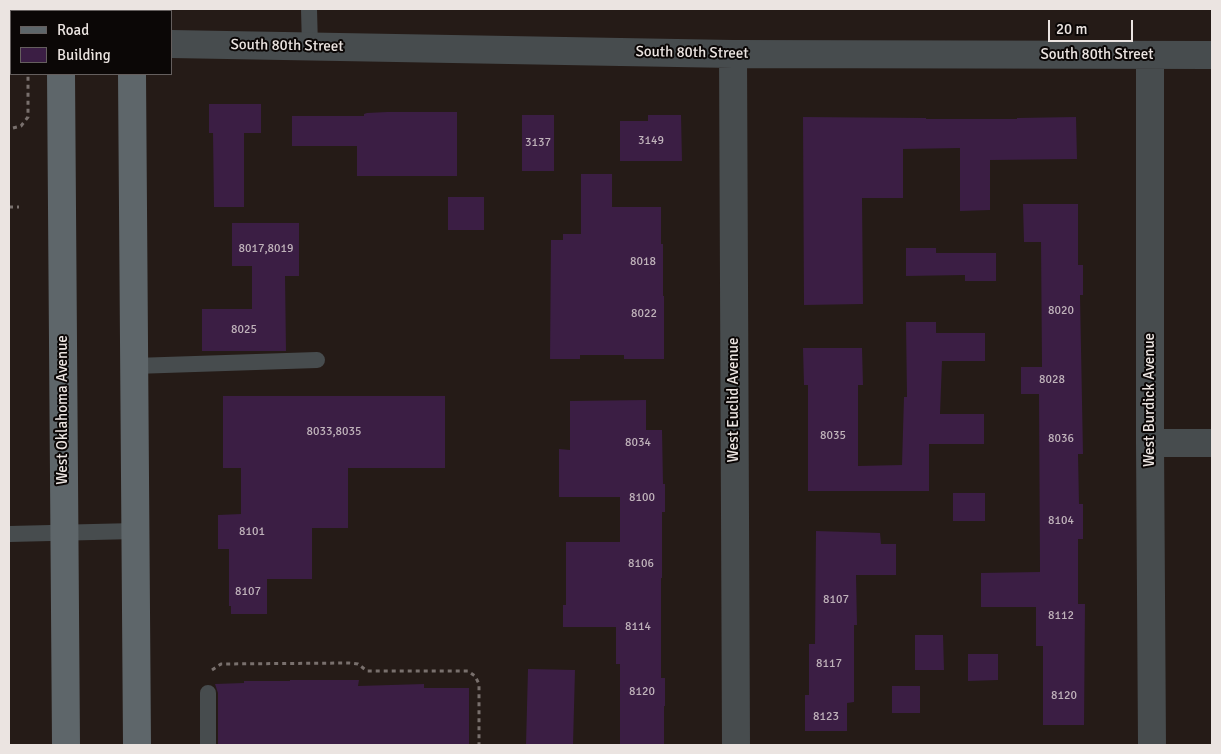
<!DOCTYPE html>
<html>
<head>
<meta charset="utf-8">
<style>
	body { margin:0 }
	#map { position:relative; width:1221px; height:754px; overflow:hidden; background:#251b17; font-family:Signika,sans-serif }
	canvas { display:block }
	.frame { position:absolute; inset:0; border:10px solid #ebe4e1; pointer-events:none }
	.legend { position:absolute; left:10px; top:10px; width:162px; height:65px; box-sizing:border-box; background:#0b0706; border:1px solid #655f5e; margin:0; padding:6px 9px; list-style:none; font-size:15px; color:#ebe4e1 }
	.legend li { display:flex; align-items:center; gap:10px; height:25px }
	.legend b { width:25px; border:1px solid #655f5e }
	.scale { position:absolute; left:1048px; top:20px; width:85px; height:22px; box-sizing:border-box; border:2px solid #ebe4e1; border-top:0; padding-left:6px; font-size:15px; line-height:18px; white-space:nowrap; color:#ebe4e1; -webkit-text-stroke:4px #0b0706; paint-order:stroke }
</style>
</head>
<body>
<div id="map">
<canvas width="1221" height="754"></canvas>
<div class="frame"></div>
<ul class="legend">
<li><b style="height:6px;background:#5e666a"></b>Road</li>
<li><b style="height:14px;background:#3b1e44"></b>Building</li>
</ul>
<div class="scale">20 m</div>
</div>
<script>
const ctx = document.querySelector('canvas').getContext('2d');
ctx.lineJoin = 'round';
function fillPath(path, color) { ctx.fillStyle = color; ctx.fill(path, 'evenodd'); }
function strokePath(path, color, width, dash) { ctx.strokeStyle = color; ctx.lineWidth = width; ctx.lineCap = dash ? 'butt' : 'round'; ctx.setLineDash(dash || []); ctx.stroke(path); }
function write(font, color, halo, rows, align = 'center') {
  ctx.font = font + ' Signika,sans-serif'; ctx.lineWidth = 4; ctx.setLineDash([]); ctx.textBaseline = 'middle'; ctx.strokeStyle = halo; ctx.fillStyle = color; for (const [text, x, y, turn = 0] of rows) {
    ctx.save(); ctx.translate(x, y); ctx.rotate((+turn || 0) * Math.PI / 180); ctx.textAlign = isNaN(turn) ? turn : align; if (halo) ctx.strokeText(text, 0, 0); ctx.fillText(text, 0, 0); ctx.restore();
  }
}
const building = new Path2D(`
	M209 104H261V133H244V207H214L213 133H209Z
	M387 112H457V176H357V146H292V116H364V114L367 113Z
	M522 115H554V171H522Z
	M648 115H681L682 161H620V121H648Z
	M803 117 926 118V119H1017V118L1076 117 1077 159 990 160V210L960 211V148L903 149V198H862L863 304 804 305Z
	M581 174H612V207H661V244H663V296H664V359H624V355H580V359H550L551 240H563V234H581Z
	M448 197H484V230H448Z
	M1023 204H1078V265H1083V295H1080L1083 454H1078L1079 504H1083V539H1078V604H1085L1084 725H1043V646H1036V607H981V573L1040 572 1039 394H1021V367H1042L1041 242H1024Z
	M232 223H299V276H285L286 351H202V309H252V266H232Z
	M906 248H936V253H996V281H965V275L906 276Z
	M906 322H936V333H985V361H942L940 414H984V444H929V491H808V385H804L803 348H862L863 385H858V466L902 465 904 397H907Z
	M223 396H445V468H348V528H312V579H267V614H231V606H229V549H218V515L241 514V468H223Z
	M646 400V430H662L663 484H665V512H662V578H661V678H665V706H664V745H620V664H616V627H563V605H566V542H620V497H559V449L570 450V401Z
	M953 493H985V521H953Z
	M816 531 880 533 881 544H896V575H856L857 625H854V702L847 703V731H805V695H809V644H815Z
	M915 635H943L944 670H915Z
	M968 654H998V680L968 681Z
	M528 669 575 670 573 745H526Z
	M290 680H359L358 686 424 684V688H469V745H218V693L215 684 244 683V681H290Z
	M892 686H920V713H892Z`);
const path = new Path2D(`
	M13 128 21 126 28 117V74
	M9 207H19
	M212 670 221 664 349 663 358 664 367 671H468L475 676 479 684V745`);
const lane = new Path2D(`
	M309 9 310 47
	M134 366 317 360
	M9 534 135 531
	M208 693V745`);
const street = new Path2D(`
	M9 27H11
	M171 44 733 54 1212 55
	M733 54 736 745
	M1150 55V443L1152 745
	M1150 443H1212`);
const secondary = new Path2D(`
	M60 9V11
	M131 9V11
	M61 74 66 745
	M132 74 137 745`);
const numberNames = [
	["3149",651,141],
	["3137",538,143],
	["8017,8019",266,249],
	["8018",643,262],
	["8020",1061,311],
	["8022",644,314],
	["8025",244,330],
	["8028",1052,380],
	["8033,8035",334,432],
	["8035",833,436],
	["8036",1061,439],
	["8034",638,443],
	["8100",642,498],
	["8104",1061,521],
	["8101",252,532],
	["8106",641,564],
	["8107",248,592],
	["8107",836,600],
	["8112",1061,616],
	["8114",638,627],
	["8117",829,664],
	["8120",642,692],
	["8120",1064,696],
	["8123",826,717]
];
const streetNames = [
	["South 80th Street",287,46,1],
	["South 80th Street",692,53,1],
	["South 80th Street",1097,55],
	["West Euclid Avenue",734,400,-90],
	["West Burdick Avenue",1150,400,-90],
	["West Oklahoma Avenue",63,410,-90]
];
fillPath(building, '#3b1e44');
strokePath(path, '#79706d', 3, [4, 4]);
strokePath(lane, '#474c4e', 16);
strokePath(street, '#474c4e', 28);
strokePath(secondary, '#5e666a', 28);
write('12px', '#bfb2ba', null, numberNames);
write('15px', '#ebe4e1', '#0b0706', streetNames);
</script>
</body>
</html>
